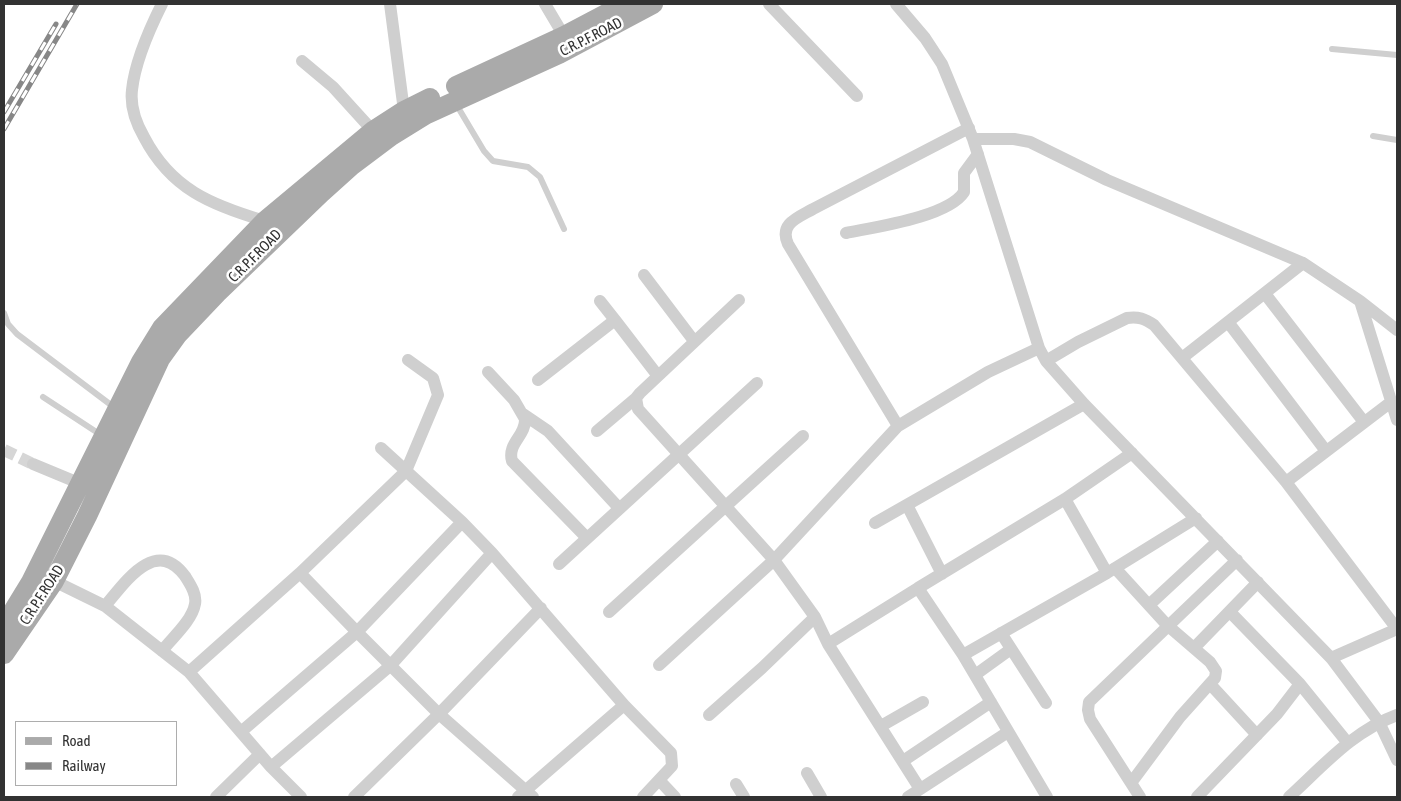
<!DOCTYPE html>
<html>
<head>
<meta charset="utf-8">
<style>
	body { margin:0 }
	#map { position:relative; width:1401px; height:801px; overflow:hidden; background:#fff; font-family:"Asap Condensed",sans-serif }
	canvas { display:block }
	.frame { position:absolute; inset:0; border:5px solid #323232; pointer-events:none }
	.legend { position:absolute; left:15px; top:721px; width:162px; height:65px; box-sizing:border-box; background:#fff; border:1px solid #adadad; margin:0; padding:6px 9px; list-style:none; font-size:15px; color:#323232 }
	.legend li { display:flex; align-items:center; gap:10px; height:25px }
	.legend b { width:25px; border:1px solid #adadad }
</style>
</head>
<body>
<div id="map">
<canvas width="1401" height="801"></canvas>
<div class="frame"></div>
<ul class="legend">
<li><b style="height:6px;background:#aaa"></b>Road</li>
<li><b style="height:6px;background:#878787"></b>Railway</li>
</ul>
</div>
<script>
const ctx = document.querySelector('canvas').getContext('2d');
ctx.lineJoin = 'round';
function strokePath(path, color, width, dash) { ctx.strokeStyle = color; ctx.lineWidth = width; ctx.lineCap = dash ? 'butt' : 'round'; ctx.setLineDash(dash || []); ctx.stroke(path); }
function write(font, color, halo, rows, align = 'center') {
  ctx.font = font + ' "Asap Condensed",sans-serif'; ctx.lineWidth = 5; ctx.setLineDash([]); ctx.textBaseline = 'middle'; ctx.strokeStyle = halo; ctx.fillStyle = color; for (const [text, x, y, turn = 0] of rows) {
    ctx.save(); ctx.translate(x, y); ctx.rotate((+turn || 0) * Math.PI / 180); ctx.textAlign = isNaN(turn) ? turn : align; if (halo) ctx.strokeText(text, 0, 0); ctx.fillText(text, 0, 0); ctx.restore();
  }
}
const streetTunnel = new Path2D(`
	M4 450 33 464`);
const lane = new Path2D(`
	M1332 49 1397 55
	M456 104 484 151 493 161 528 167 540 177 564 229
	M1373 136 1397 140
	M4 313 8 324 17 334 115 408
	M43 397 101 435`);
const street = new Path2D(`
	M162 4C149 30 135 61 132 90 130 107 136 123 144 137 171 189 211 205 265 221
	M390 4 404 111
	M545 4 564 36
	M769 4 857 96
	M896 4 925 38 942 64 973 139 1039 348 1046 361 1084 404 1331 658 1379 722 1397 760
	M302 61 333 87 373 131
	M973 139H1014L1030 142 1107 180 1303 263
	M846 233C875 227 948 217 964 192V173L978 154
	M644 275 694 341
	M1266 295 1364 422
	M739 300 640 393 636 398 638 409 774 560 815 617 828 644 918 588 963 655 1047 797
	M600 301 615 320
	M1360 301 1397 330
	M1228 322 1326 451
	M1182 358 1303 263 1360 301 1397 420
	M1046 361 1078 342 1127 318C1138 316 1145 319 1154 325L1286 482 1391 402
	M488 372 514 400 525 419C526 436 507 443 512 461L586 537
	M538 380 615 320 658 376
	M523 414 548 431 619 508
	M898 426 788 244C779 224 797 218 813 209L969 128
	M597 431 636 398
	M381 448 462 522 492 553 624 705 671 753 672 766 643 797
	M33 464 86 486
	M1286 482 1397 629
	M1065 499 1107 573
	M907 505 942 574
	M462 522 357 632 439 714 533 797
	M875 523 1084 404
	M559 564 757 383
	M1115 568 1167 625 1210 662 1216 671 1215 678 1180 717 1131 783
	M300 573 406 471 438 395 433 378 408 360
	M54 581 105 606 189 672 271 767 301 797
	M918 588 1065 499 1132 453
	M1149 605 1218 541
	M105 606C124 584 155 536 185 576 190 584 197 594 195 604 192 621 172 638 162 651
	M609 612 803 436
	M1230 612 1300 684 1347 742
	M1001 633 1046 703
	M828 644 920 789
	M1194 648 1258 582
	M963 655 1107 573 1196 518
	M1331 658 1397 629
	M659 665 774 560 898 426 988 372 1039 348
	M189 672 300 573 357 632 242 731
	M975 675 1011 649
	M1210 684 1257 735
	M709 715 762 668 815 617
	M881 726 923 702
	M903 761 991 702
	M271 767 390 666 492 553
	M807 773 821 797
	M660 781 675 797
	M736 784 744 797
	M216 797 260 754
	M354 797 439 714 541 608
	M518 797 624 705
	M908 797 1008 732
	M1140 797 1090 719 1088 710 1089 702 1237 560
	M1197 797 1277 714 1300 684
	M1289 797C1323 766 1353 731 1397 715`);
const primary = new Path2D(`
	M456 86 564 36 625 4
	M4 626 31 582 141 362 162 328 265 221 373 131 404 111 430 98
	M4 654 54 581 87 516 160 359 178 334 217 293 321 193 351 166 391 136 425 115 559 54 653 4`);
const rail = new Path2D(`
	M4 112 56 24
	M4 129 77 4`);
const streetNames = [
	["C.R.P.F.ROAD",591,37,-27],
	["C.R.P.F.ROAD",255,256,-45],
	["C.R.P.F.ROAD",42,595,-57]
];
strokePath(streetTunnel, '#d6d6d6', 12, [12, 6]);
strokePath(lane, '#cfcfcf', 6);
strokePath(street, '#cfcfcf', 12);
strokePath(primary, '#aaa', 20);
strokePath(rail, '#878787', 5);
strokePath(rail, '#fff', 3, [9]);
write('15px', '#323232', '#fff', streetNames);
</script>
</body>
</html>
